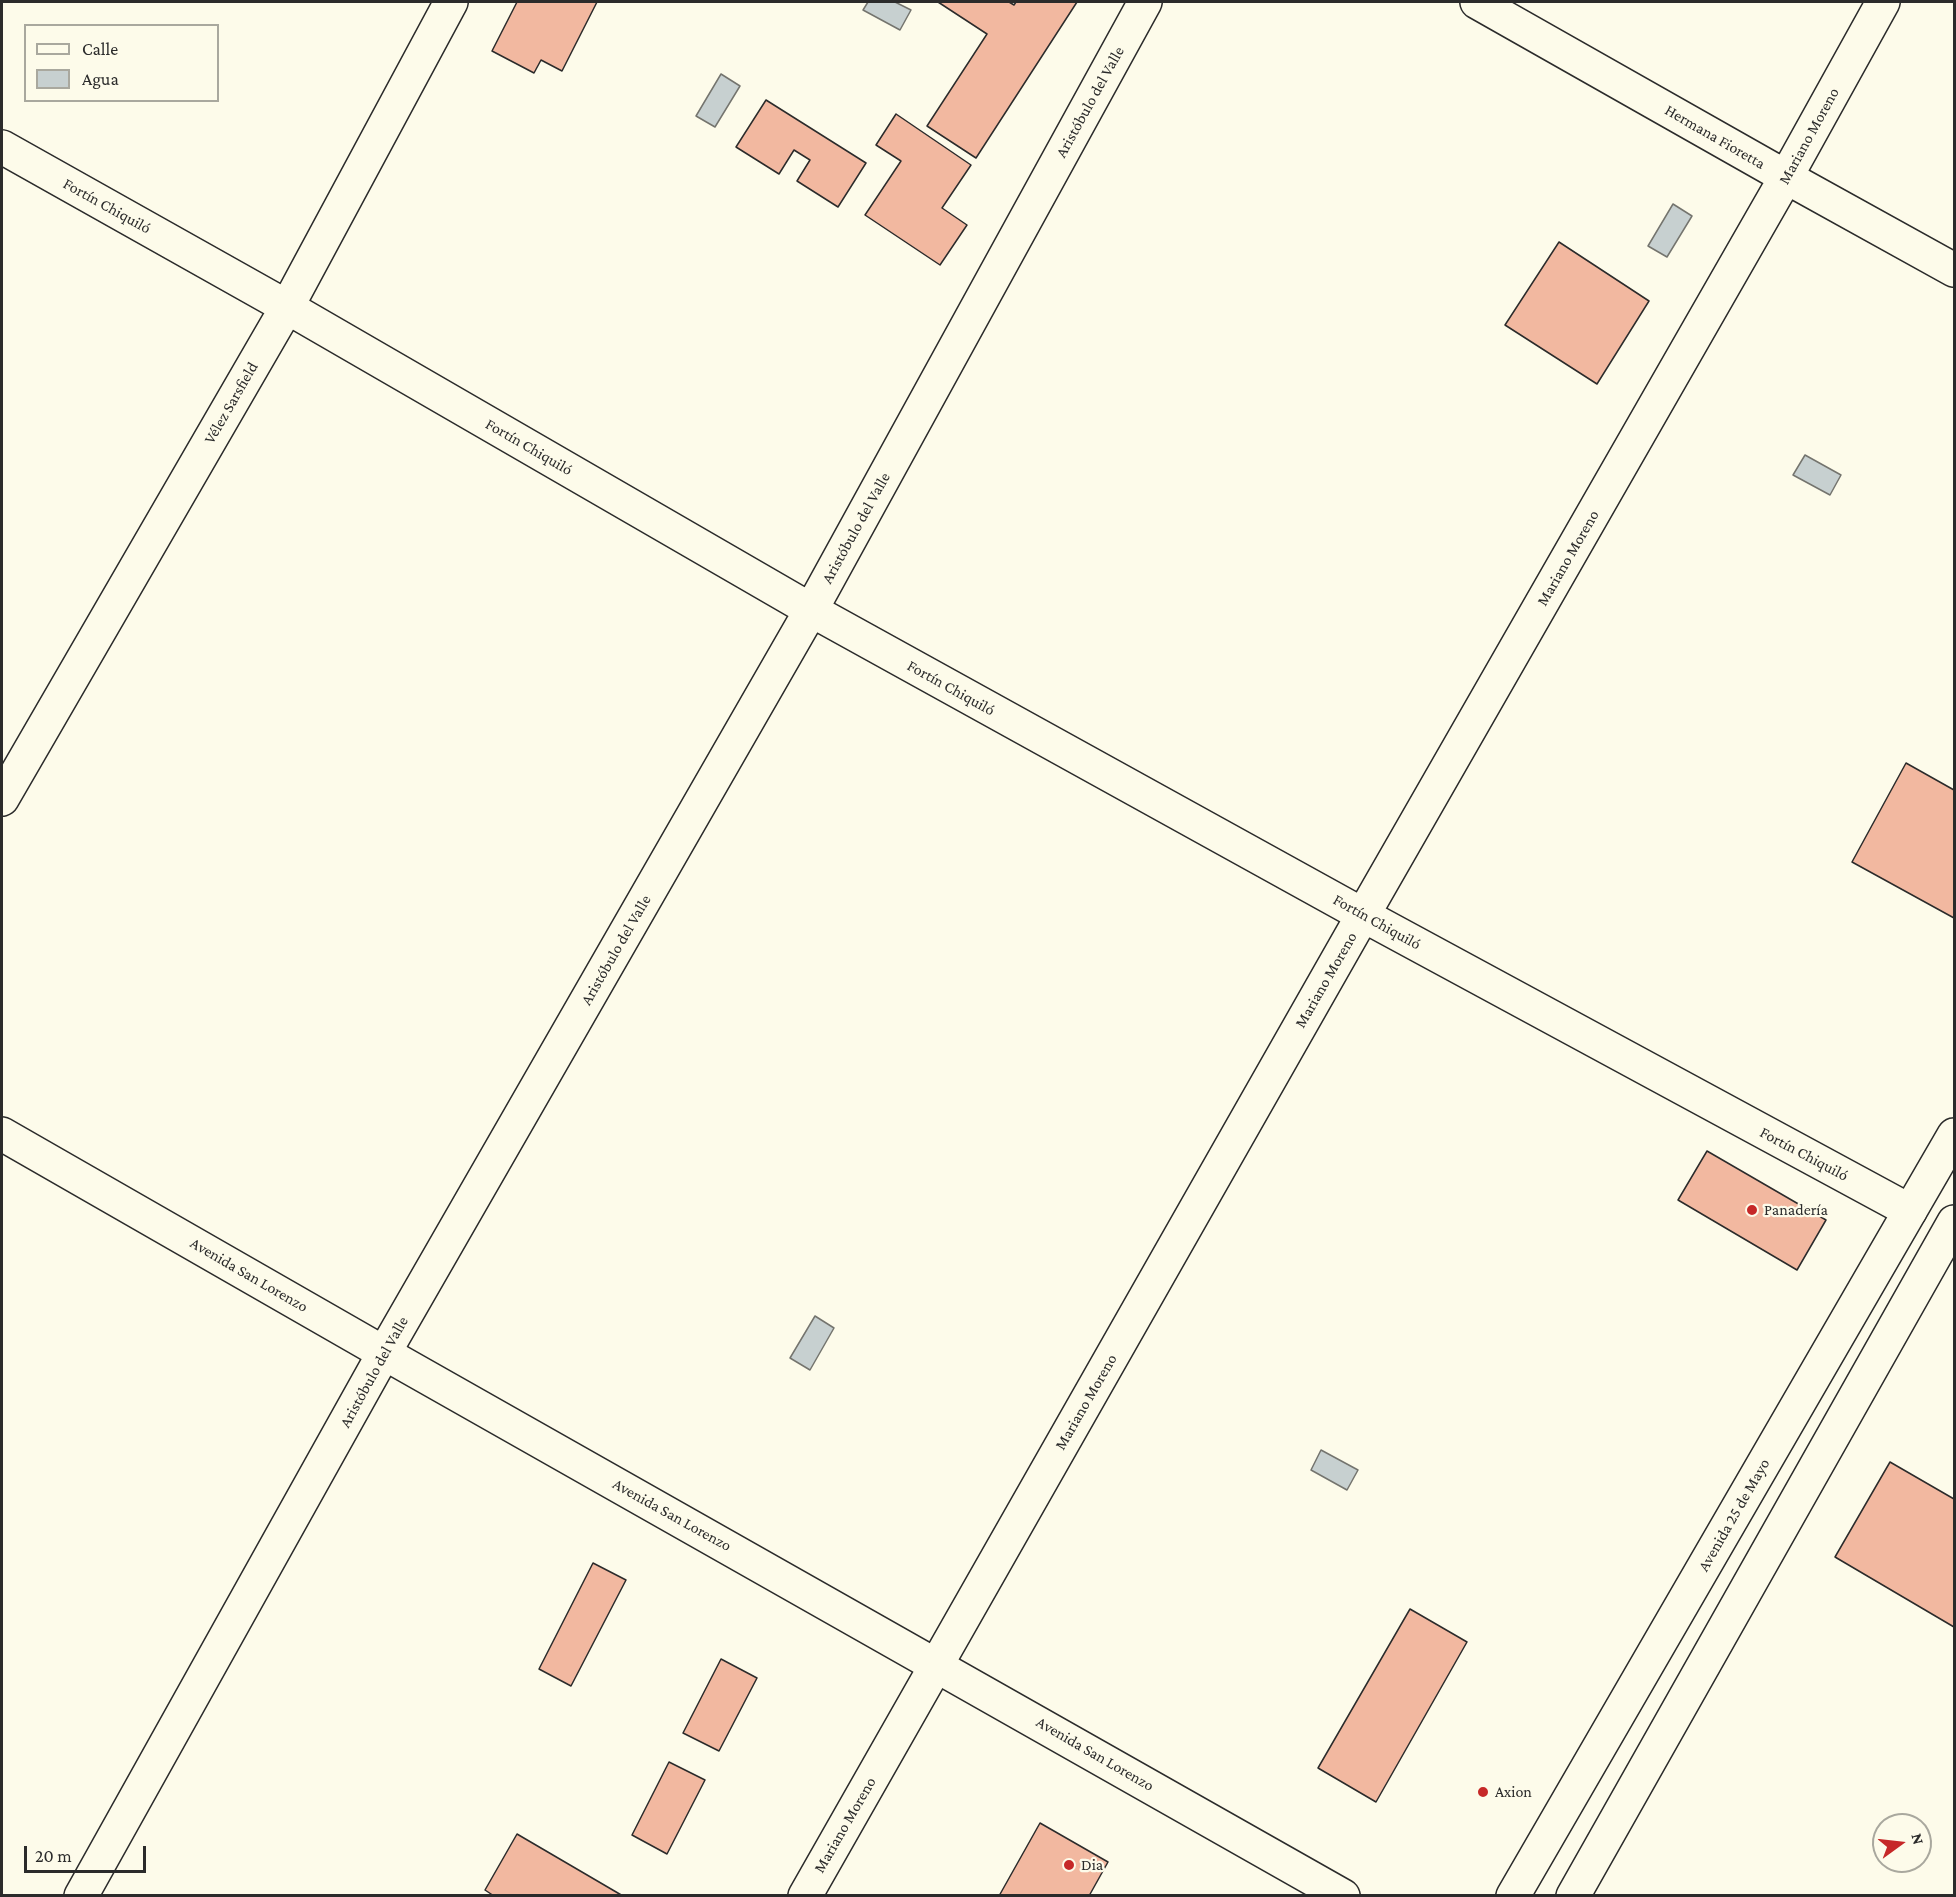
<!DOCTYPE html>
<html>
<head>
<meta charset="utf-8">
<style>
	body { margin:0 }
	#map { position:relative; width:1956px; height:1897px; overflow:hidden; background:#fdfbea; font-family:"Crimson Pro",serif }
	canvas { display:block }
	.frame { position:absolute; inset:0; border:3px solid #2b2b2b; pointer-events:none }
	.legend { position:absolute; left:24px; top:24px; width:195px; height:78px; box-sizing:border-box; background:#fdfbea; border:2px solid #a9a89e; margin:0; padding:8px 10px; list-style:none; font-size:18px; color:#2b2b2b }
	.legend li { display:flex; align-items:center; gap:12px; height:30px }
	.legend b { width:30px; border:2px solid #a9a89e }
	.north { position:absolute; left:1872px; top:1813px; width:60px; height:60px; box-sizing:border-box; background:#fdfbea; border:2px solid #a9a89e; border-radius:50%; rotate:75deg; font-size:16px; font-weight:700; line-height:24px; text-align:center; color:#2b2b2b }
	.north::after { content:''; display:block; margin:auto; width:21px; height:27px; background:#c62828; clip-path:polygon(50% 0,100% 100%,50% 72%,0 100%) }
	.scale { position:absolute; left:24px; top:1846px; width:122px; height:27px; box-sizing:border-box; border:3px solid #2b2b2b; border-top:0; padding-left:8px; font-size:18px; line-height:21px; white-space:nowrap; color:#2b2b2b; -webkit-text-stroke:4px #fdfbea; paint-order:stroke }
</style>
</head>
<body>
<div id="map">
<canvas width="1956" height="1897"></canvas>
<div class="frame"></div>
<ul class="legend">
<li><b style="height:8px;background:#fdfbea"></b>Calle</li>
<li><b style="height:16px;background:#c7d0d0"></b>Agua</li>
</ul>
<div class="north">N</div>
<div class="scale">20 m</div>
</div>
<script>
const ctx = document.querySelector('canvas').getContext('2d');
ctx.lineJoin = 'round';
function fillPath(path, color) { ctx.fillStyle = color; ctx.fill(path, 'evenodd'); }
function strokePath(path, color, width, dash) { ctx.strokeStyle = color; ctx.lineWidth = width; ctx.lineCap = dash ? 'butt' : 'round'; ctx.setLineDash(dash || []); ctx.stroke(path); }
function write(font, color, halo, rows, align = 'center') {
  ctx.font = font + ' "Crimson Pro",serif'; ctx.lineWidth = 4.5; ctx.setLineDash([]); ctx.textBaseline = 'middle'; ctx.strokeStyle = halo; ctx.fillStyle = color; for (const [text, x, y, turn = 0] of rows) {
    ctx.save(); ctx.translate(x, y); ctx.rotate((+turn || 0) * Math.PI / 180); ctx.textAlign = isNaN(turn) ? turn : align; if (halo) ctx.strokeText(text, 0, 0); ctx.fillText(text, 0, 0); ctx.restore();
  }
}
const water = new Path2D(`
	M868 2H895L911 10 900 30 863 10Z
	M721 74 740 86 715 127 696 116Z
	M1673 204 1692 216 1667 257 1648 246Z
	M1805 455 1841 475 1830 495 1793 475Z
	M815 1316 834 1328 810 1370 790 1358Z
	M1321 1450 1358 1470 1347 1490 1311 1470Z`);
const building = new Path2D(`
	M517 2H597L562 71 541 60 534 73 492 51Z
	M938 2H1009L1014 5 1016 2H1077L976 158 927 126 987 34Z
	M766 100 866 163 838 207 797 181 810 160 794 150 779 174 736 147Z
	M896 114 971 165 942 208 967 225 940 265 865 215 901 161 876 145Z
	M1559 242 1649 301 1597 384 1505 325Z
	M1906 763 1954 790V918L1852 862Z
	M1707 1151 1826 1220 1797 1270 1678 1200Z
	M1890 1462 1954 1499V1627L1835 1557Z
	M593 1563 626 1580 571 1686 539 1669Z
	M1410 1609 1467 1642 1376 1802 1318 1768Z
	M721 1659 757 1678 719 1751 683 1733Z
	M669 1762 705 1780 667 1854 632 1835Z
	M1040 1823 1108 1862 1089 1896H999Z
	M517 1834 623 1896H494L485 1890Z`);
const minor = new Path2D(`
	M1477 2 1786 177 1954 270
	M2 147 287 307 811 610 1363 915 1910 1211
	M2 799 287 307 451 2
	M81 1896 384 1353 811 610 1145 2
	M805 1896 1363 915 1786 177 1883 2`);
const major = new Path2D(`
	M2 1134 384 1353 1343 1896
	M1513 1896 1954 1135
	M1573 1896 1954 1222`);
const markers = [
	[1752,1210,6,"#c62828"],
	[1483,1792,6,"#c62828"],
	[1069,1865,6,"#c62828"]
];
const streetNames = [
	["Aristóbulo del Valle",1090,102,-61],
	["Mariano Moreno",1809,136,-61],
	["Hermana Fioretta",1715,137,30],
	["Fortín Chiquiló",107,206,29],
	["Vélez Sarsfield",231,403,-60],
	["Fortín Chiquiló",529,447,30],
	["Aristóbulo del Valle",856,528,-61],
	["Mariano Moreno",1568,558,-60],
	["Fortín Chiquiló",951,688,29],
	["Fortín Chiquiló",1377,922,29],
	["Aristóbulo del Valle",616,950,-60],
	["Mariano Moreno",1326,980,-60],
	["Fortín Chiquiló",1804,1154,28],
	["Avenida San Lorenzo",249,1275,30],
	["Aristóbulo del Valle",374,1372,-61],
	["Mariano Moreno",1086,1402,-60],
	["Avenida San Lorenzo",672,1515,29],
	["Avenida 25 de Mayo",1734,1515,-60],
	["Avenida San Lorenzo",1095,1754,30],
	["Mariano Moreno",845,1825,-60]
];
const poiNames = [
	["Panadería",1764,1210],
	["Axion",1495,1792],
	["Dia",1081,1865]
];
fillPath(water, '#c7d0d0');
strokePath(water, '#74746e', 1.5);
fillPath(building, '#f2b8a0');
strokePath(building, '#2b2b2b', 1.5);
strokePath(minor, '#2b2b2b', 36);
strokePath(major, '#2b2b2b', 36);
strokePath(minor, '#fdfbea', 33);
strokePath(major, '#fdfbea', 33);
for (const [x, y, r, color] of markers) { const dot = new Path2D(); dot.arc(x, y, r, 0, 2 * Math.PI); ctx.fillStyle = color; ctx.fill(dot); strokePath(dot, '#fdfbea', 2); }
write('16px', '#2b2b2b', '#fdfbea', streetNames);
write('16px', '#2b2b2b', '#fdfbea', poiNames, 'left');
</script>
</body>
</html>
